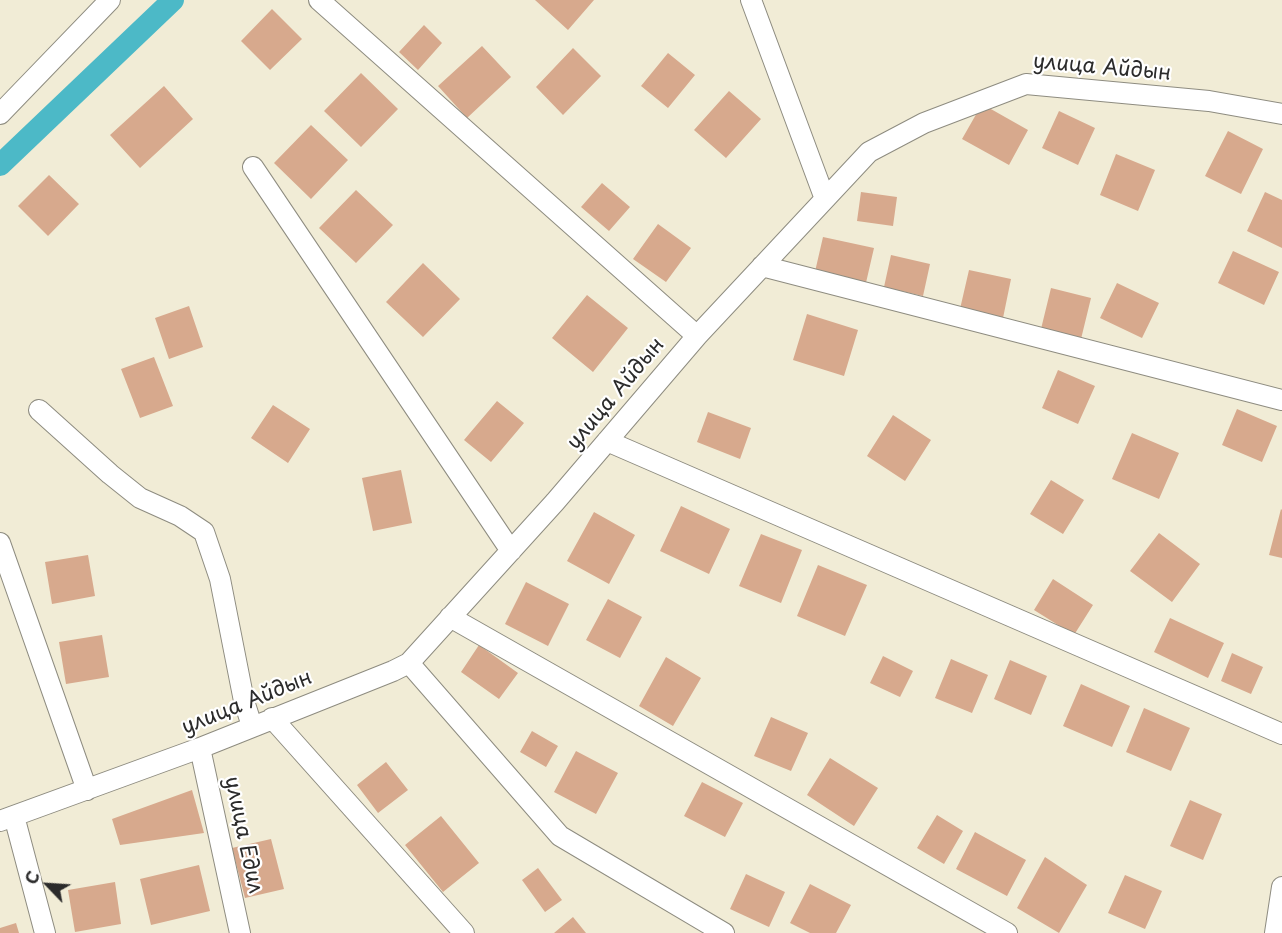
<!DOCTYPE html>
<html>
<head>
<meta charset="utf-8">
<style>
	body { margin:0 }
	#map { position:relative; width:1282px; height:933px; overflow:hidden; background:#f1ecd6; font-family:"Playpen Sans",sans-serif }
	canvas { display:block }
	.north { position:absolute; left:18px; top:855px; width:60px; height:60px; -webkit-text-stroke:4px #fff; paint-order:stroke; rotate:295deg; font-size:16px; font-weight:700; line-height:24px; text-align:center; color:#2b2b2b }
	.north::after { content:''; display:block; margin:auto; width:21px; height:27px; background:#2b2b2b; clip-path:polygon(50% 0,100% 100%,50% 72%,0 100%) }
</style>
</head>
<body>
<div id="map">
<canvas width="1282" height="933"></canvas>
<div class="north">С</div>
</div>
<script>
const ctx = document.querySelector('canvas').getContext('2d');
ctx.lineJoin = 'round';
function strokePath(path, color, width, dash) { ctx.strokeStyle = color; ctx.lineWidth = width; ctx.lineCap = dash ? 'butt' : 'round'; ctx.setLineDash(dash || []); ctx.stroke(path); }
function fillPath(path, color) { ctx.fillStyle = color; ctx.fill(path, 'evenodd'); }
function write(font, color, halo, rows, align = 'center') {
  ctx.font = font + ' "Playpen Sans",sans-serif'; ctx.lineWidth = 4.5; ctx.setLineDash([]); ctx.textBaseline = 'middle'; ctx.strokeStyle = halo; ctx.fillStyle = color; for (const [text, x, y, turn = 0] of rows) {
    ctx.save(); ctx.translate(x, y); ctx.rotate((+turn || 0) * Math.PI / 180); ctx.textAlign = isNaN(turn) ? turn : align; if (halo) ctx.strokeText(text, 0, 0); ctx.fillText(text, 0, 0); ctx.restore();
  }
}
const canal = new Path2D(`
	M0 165 173 0`);
const building = new Path2D(`
	M535 0H594L568 30Z
	M272 9 302 39 270 70 241 41Z
	M424 25 442 43 418 70 399 52Z
	M482 46 511 77 467 118 438 86Z
	M573 48 601 76 563 115 536 87Z
	M668 53 695 75 668 108 641 86Z
	M361 73 398 109 361 147 324 111Z
	M164 86 193 119 140 168 110 135Z
	M729 91 761 119 726 158 694 130Z
	M982 104 1028 130 1009 165 962 139Z
	M1059 111 1095 128 1078 165 1042 148Z
	M311 125 348 160 311 199 274 163Z
	M1228 131 1263 149 1241 194 1205 176Z
	M1116 154 1155 170 1138 211 1100 195Z
	M49 175 79 204 48 236 18 206Z
	M602 183 630 207 609 231 581 207Z
	M356 190 393 225 356 263 319 228Z
	M861 192 897 197 893 226 857 221Z
	M1265 192 1282 200V248L1247 231Z
	M658 224 691 248 666 282 633 259Z
	M823 237 874 248 865 287 814 276Z
	M1233 251 1279 272 1264 305 1218 283Z
	M891 255 930 264 923 296 884 287Z
	M423 263 460 299 423 337 386 302Z
	M969 270 1011 279 1003 318 960 309Z
	M1117 283 1159 303 1142 338 1100 318Z
	M1051 288 1091 298 1081 339 1041 329Z
	M587 295 628 328 593 372 552 338Z
	M189 306 203 347 169 359 155 318Z
	M807 314 858 330 844 376 793 360Z
	M154 357 173 406 140 418 121 369Z
	M1058 370 1095 386 1078 424 1042 408Z
	M497 401 524 423 491 462 464 440Z
	M273 405 310 429 288 463 251 438Z
	M1237 409 1277 426 1262 462 1222 445Z
	M708 412 751 428 740 459 697 442Z
	M893 415 931 440 905 481 867 456Z
	M1132 433 1179 453 1159 499 1112 479Z
	M401 470 412 523 373 531 362 478Z
	M1051 480 1084 500 1063 534 1030 514Z
	M681 506 730 529 709 574 660 551Z
	M1281 509 1282 510V558L1269 555Z
	M594 512 635 535 609 584 567 561Z
	M1159 533 1200 564 1172 602 1130 571Z
	M761 534 802 550 781 603 739 586Z
	M88 555 95 596 52 604 45 562Z
	M818 565 867 585 845 636 797 616Z
	M1053 579 1093 605 1074 635 1034 610Z
	M526 582 569 604 548 646 505 624Z
	M608 599 642 617 620 658 586 640Z
	M1170 618 1224 643 1208 678 1154 652Z
	M102 635 109 677 66 684 59 642Z
	M479 645 518 673 499 699 461 672Z
	M1232 653 1263 667 1251 694 1221 681Z
	M883 656 913 671 900 697 870 683Z
	M666 657 701 678 673 726 639 706Z
	M951 659 988 675 972 713 935 698Z
	M1010 660 1047 676 1031 715 994 699Z
	M1081 684 1130 706 1112 747 1063 726Z
	M1144 708 1190 728 1171 771 1126 752Z
	M771 717 808 733 791 771 754 756Z
	M532 731 558 746 546 767 520 752Z
	M576 751 618 773 596 814 554 792Z
	M830 758 878 788 854 826 807 795Z
	M386 762 408 790 378 813 357 785Z
	M702 782 743 803 725 837 684 816Z
	M192 790 204 833 120 845 112 819Z
	M1190 800 1222 814 1203 860 1170 846Z
	M937 815 963 831 944 864 917 848Z
	M441 816 479 863 443 892 405 845Z
	M975 832 1026 860 1007 896 956 869Z
	M271 839 284 889 245 898 232 848Z
	M1045 857 1087 885 1059 933 1017 908Z
	M199 865 210 911 151 925 140 879Z
	M538 868 562 900 545 912 522 880Z
	M746 874 785 892 769 927 730 909Z
	M1125 875 1162 891 1145 929 1108 913Z
	M115 882 121 924 75 932 68 890Z
	M810 884 851 905 836 933H810L790 923Z
	M573 917 586 933H554Z
	M16 923 19 933H0V928Z`);
const street = new Path2D(`
	M319 0 697 336
	M751 0 825 199
	M0 114 110 0
	M253 167 511 551
	M762 266 1282 400
	M39 410 110 474 140 498 180 516 204 532 220 579 244 701 252 726
	M607 441 1282 734
	M0 543 87 790
	M450 617 1007 933
	M409 663 560 836 724 933
	M272 718 464 933
	M200 748 240 933
	M14 816 45 933
	M0 821 200 748 393 671 409 663 555 502 697 336 869 152 924 123 1026 84 1209 101 1282 114
	M1275 933 1282 887`);
const streetNames = [
	["улица Айдын",1102,68,5],
	["улица Айдын",616,394,-50],
	["улица Айдын",247,703,-22],
	["улица Едил",243,835,78]
];
strokePath(canal, '#4cb9c7', 22);
fillPath(building, '#d7a98d');
strokePath(street, '#8e8c80', 22);
strokePath(street, '#fff', 20);
write('21px', '#2b2b2b', '#fff', streetNames);
</script>
</body>
</html>
